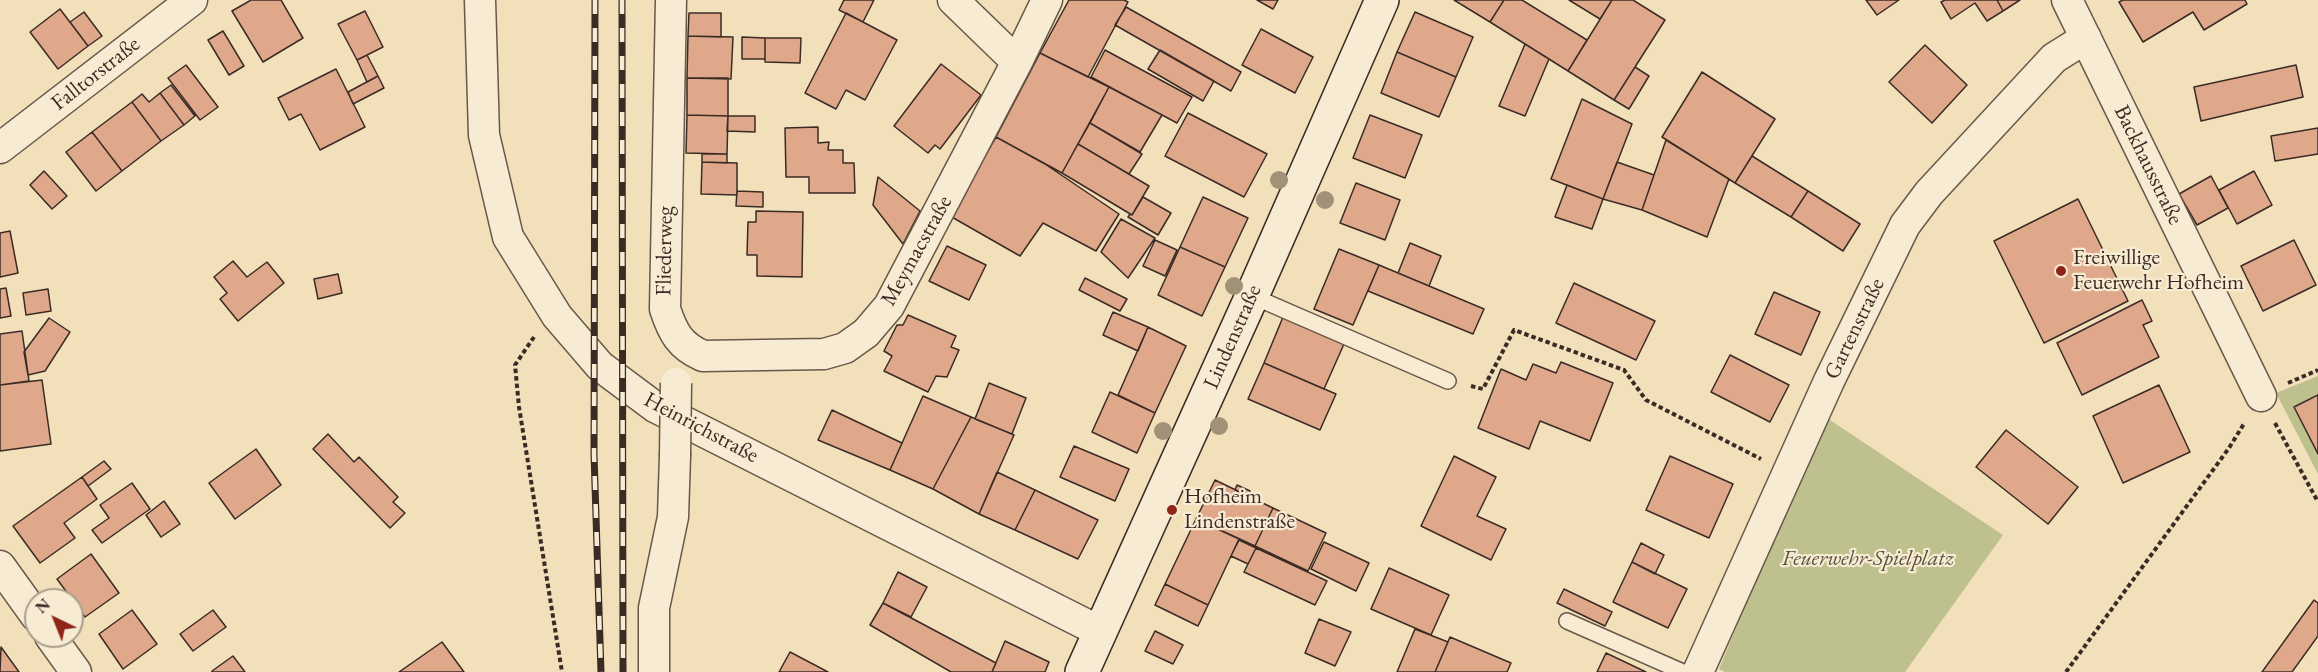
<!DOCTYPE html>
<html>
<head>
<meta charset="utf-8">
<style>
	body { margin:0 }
	#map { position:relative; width:2318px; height:672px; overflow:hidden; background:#f2e0bb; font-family:"EB Garamond",serif }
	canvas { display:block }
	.north { position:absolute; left:24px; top:588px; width:60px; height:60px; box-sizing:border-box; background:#f7ebd3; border:2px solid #ac9e8d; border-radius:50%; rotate:317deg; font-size:16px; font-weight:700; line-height:24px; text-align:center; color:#3b2b25 }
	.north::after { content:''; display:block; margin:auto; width:21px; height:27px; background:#8f2418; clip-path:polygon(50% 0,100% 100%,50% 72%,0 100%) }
</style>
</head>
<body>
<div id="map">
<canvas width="2318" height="672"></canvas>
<div class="north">N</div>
</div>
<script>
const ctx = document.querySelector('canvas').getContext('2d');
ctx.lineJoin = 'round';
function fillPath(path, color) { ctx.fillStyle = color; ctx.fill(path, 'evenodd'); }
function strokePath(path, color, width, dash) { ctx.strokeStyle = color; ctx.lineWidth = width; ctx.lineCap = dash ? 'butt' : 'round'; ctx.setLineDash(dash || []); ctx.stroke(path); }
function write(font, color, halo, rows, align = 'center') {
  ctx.font = font + ' "EB Garamond",serif'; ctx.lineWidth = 4.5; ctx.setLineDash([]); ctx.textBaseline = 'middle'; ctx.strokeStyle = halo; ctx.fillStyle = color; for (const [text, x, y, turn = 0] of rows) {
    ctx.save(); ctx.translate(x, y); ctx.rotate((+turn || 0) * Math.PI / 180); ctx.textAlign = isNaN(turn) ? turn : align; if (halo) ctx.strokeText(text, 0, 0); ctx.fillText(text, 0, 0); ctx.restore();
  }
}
const green = new Path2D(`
	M2318 376V474L2276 393Z
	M1824 416 2003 535 1905 672H1725L1719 669Z`);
const building = new Path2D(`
	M251 0H281L303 38 263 62 232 11Z
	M844 0H874L863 22 839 10Z
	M1069 0H1124L1128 2 1088 77 1040 53Z
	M1257 0H1278L1273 9Z
	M1454 0H1504L1490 22Z
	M1504 0H1522L1587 40 1568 71 1490 22Z
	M1569 0H1612L1600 19Z
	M1612 0H1633L1665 20 1614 100 1568 71Z
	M1866 0H1899L1877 15Z
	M1945 0H1997L2003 11 1987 21 1975 3 1951 19 1941 2Z
	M1997 0H2020L2003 11Z
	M2123 0H2245L2247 4 2204 30 2193 12 2143 42 2119 2Z
	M1126 7 1241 72 1231 91 1115 25Z
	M60 9 88 46 58 69 30 32Z
	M365 11 383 47 357 60 338 24Z
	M84 12 102 36 88 46 70 22Z
	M1415 12 1473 37 1456 77 1397 52Z
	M689 13H721V37L688 36Z
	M846 13 897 40 865 100 846 90 836 109 805 93Z
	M1261 29 1313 57 1295 93 1242 65Z
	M223 31 244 66 229 75 208 40Z
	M688 36 733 37 731 79 687 78Z
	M742 37 765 38V59H742Z
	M765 38H801L800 63 765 62Z
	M1525 44 1549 59 1525 116 1499 106Z
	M1925 45 1967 85 1932 123 1889 82Z
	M1105 50 1192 97 1177 123 1091 77Z
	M1160 50 1214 81 1203 101 1148 69Z
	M1397 52 1456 77 1439 117 1381 93Z
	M1040 53 1109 87 1062 173 996 137Z
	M367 55 378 76 367 82 357 60Z
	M941 64 981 95 940 149 935 145 928 153 894 126Z
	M186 65 218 107 200 120 168 78Z
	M2296 65 2303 97 2201 121 2194 87Z
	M1635 67 1649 76 1629 109 1614 100Z
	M336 69 365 127 320 150 301 114 289 120 278 98Z
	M1702 72 1775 119 1735 183 1662 137Z
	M378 76 384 88 353 104 348 92Z
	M687 78H728V116L687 115Z
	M171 85 195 116 184 125 160 93Z
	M1109 87 1162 115 1140 152 1090 123Z
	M160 93 184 125 161 141 132 102 142 94 149 102Z
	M1582 99 1632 124 1603 199 1551 179Z
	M132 102 161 141 122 171 92 132Z
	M1188 113 1267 154 1244 197 1165 156Z
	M687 115 728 116 727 154 686 153Z
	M1370 115 1422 135 1405 178 1353 158Z
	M728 116H755V132L727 131Z
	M1090 123 1142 154 1129 174 1078 144Z
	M818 127V143L829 142 828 150H843V163H854L855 193H809V177H786L785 128Z
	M2318 128V154L2275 161 2271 136Z
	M92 132 122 171 96 191 66 152Z
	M996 137 1045 164 1119 214 1096 251 1043 223 1020 256 950 216Z
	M1666 140 1729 179 1707 237 1642 210Z
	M1078 144 1149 186 1132 215 1062 173Z
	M702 154H727V163L702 162Z
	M1752 156 1808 191 1791 217 1735 183Z
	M702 162 737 163V195L701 194Z
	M1617 162 1654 175 1642 210 1603 199Z
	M44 171 67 196 52 209 30 185Z
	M2254 171 2272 205 2237 224 2219 190Z
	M2211 176 2228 208 2197 225 2179 194Z
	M878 177 920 211 903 244 873 205Z
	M1356 183 1400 200 1385 240 1340 223Z
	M1567 185 1603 199 1592 229 1555 217Z
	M737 191 763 192V207L736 206Z
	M1808 191 1860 224 1843 251 1791 217Z
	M1143 197 1171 213 1158 235 1128 217 1130 214 1132 215Z
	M1203 197 1248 218 1225 267 1180 247Z
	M2078 199 2128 301 2044 343 1994 241Z
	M756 211 803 212 802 277 757 276V255H747L748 222H756Z
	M1121 219 1155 238 1128 278 1101 252Z
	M10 231 18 273 0 277V233Z
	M1155 240 1177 250 1165 276 1143 266Z
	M2294 240 2316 285 2263 311 2241 266Z
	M1410 243 1441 256 1429 286 1398 273Z
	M947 246 986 265 969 300 929 281Z
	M1180 247 1225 267 1202 316 1158 295Z
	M1339 249 1379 265 1353 325 1314 309Z
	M233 261 247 277 267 262 284 283 238 321 220 299 227 293 214 277Z
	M1379 265 1484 309 1473 334 1368 291Z
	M338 274 342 293 318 299 314 279Z
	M1085 278 1127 299 1120 311 1079 290Z
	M1574 283 1655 321 1636 360 1556 323Z
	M6 288 11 316 0 318V289Z
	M48 289 51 311 26 315 23 293Z
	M1774 292 1820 312 1801 355 1755 334Z
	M2142 300 2152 321 2143 325 2159 357 2082 395 2057 343Z
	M1113 312 1148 327 1138 351 1103 335Z
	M908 315 956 336 951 347 959 350 947 377 936 376 928 392 884 371 892 356 884 351 897 325H903Z
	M1283 317 1344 344 1324 389 1264 363Z
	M49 318 70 332 45 371 28 375 24 352Z
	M1148 327 1186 346 1155 413 1118 395Z
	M22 331 29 381 0 385V334Z
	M1730 355 1789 385 1770 422 1711 392Z
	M1561 362 1613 383 1590 441 1540 421 1529 449 1478 428 1501 369 1526 380 1533 364 1556 373Z
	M1264 363 1336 394 1320 430 1248 399Z
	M42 380 51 444 0 451V385Z
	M989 383 1026 398 1012 434 975 419Z
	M2159 385 2190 452 2123 483 2093 416Z
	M1110 392 1155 413 1137 453 1092 432Z
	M2318 395V454L2294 407Z
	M923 396 971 417 933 489 890 470Z
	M832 410 902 443 890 470 818 440Z
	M971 417 1014 435 979 514 933 489Z
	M2006 430 2078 487 2048 524 1976 467Z
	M328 434 354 462 359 457 398 497 393 502 405 513 390 528 313 449Z
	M1074 446 1129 469 1115 501 1060 477Z
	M256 449 281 485 235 519 209 483Z
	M1454 456 1496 477 1477 516 1506 529 1491 560 1421 526Z
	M1670 456 1733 484 1709 538 1646 510Z
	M104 461 111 469 88 486 82 477Z
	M997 472 1035 490 1015 530 979 514Z
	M82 477 97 499 64 523 75 538 40 563 13 526Z
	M1215 480 1273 508 1255 546 1196 519Z
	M132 483 150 509 102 543 92 530 109 518 100 505Z
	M1237 485 1250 491 1248 496 1235 490Z
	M1035 490 1098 520 1078 559 1015 530Z
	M164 501 180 524 161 537 146 515Z
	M1273 508 1326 533 1308 571 1255 546Z
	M1196 519 1239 539 1208 605 1165 584Z
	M1239 540 1256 548 1248 564 1231 556Z
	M1324 542 1369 563 1356 591 1311 569Z
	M1641 543 1664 555 1655 574 1632 562Z
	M1256 548 1327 581 1315 605 1244 572Z
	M91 554 119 593 85 617 57 579Z
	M1632 562 1687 589 1668 628 1613 602Z
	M1389 568 1449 595 1431 635 1371 609Z
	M898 572 927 587 911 617 883 603Z
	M1165 584 1208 605 1198 626 1155 605Z
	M1564 589 1612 612 1605 626 1557 603Z
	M2314 600 2318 603V636L2292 672H2262Z
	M883 603 996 663 992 672H951L870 625Z
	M132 610 157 644 123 669 99 634Z
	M213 610 226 627 193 651 180 634Z
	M1319 619 1351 632 1335 666 1305 653Z
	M1415 629 1448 642 1435 672H1397Z
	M1155 631 1183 645 1173 664 1145 651Z
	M1450 637 1511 663 1507 672H1435Z
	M1005 641 1049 662 1045 672H992Z
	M442 642 464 672H399Z
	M1 647 19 672H0Z
	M790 652 828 672H779Z
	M1606 653 1646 672H1597Z
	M233 656 245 672H212V671Z`);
const path = new Path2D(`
	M534 337 515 365 519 407 562 672
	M2288 383 2318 370
	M1471 386 1483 389 1514 330 1624 370 1646 400 1761 459
	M2275 423 2318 502
	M2066 672 2229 448 2245 422`);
const service = new Path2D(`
	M1252 296 1448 381
	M1567 621 1683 672`);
const minor = new Path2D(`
	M480 0 484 135 508 237 557 316 600 366 655 407 1099 631
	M671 0 665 309C673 333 680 346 703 356L824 354 845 348 866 333 889 306 1017 62 1047 0
	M953 0 1017 62
	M2067 0 2261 396
	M0 148 192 0
	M0 566 36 616
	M50 636 76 672
	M654 672V608L673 517 675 456
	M1698 672 1829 381 1905 225 1929 193 2054 58 2086 38`);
const secondary = new Path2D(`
	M1082 672 1252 296 1382 0`);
const rail = new Path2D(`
	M595 0 594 454 601 672
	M622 0 623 672`);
const minorBridge = new Path2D(`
	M675 456 676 383`);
const trees = [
	[1279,180],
	[1325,200],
	[1234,286],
	[1219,426],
	[1163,431]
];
const markers = [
	[2061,271,6,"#8f2418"],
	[1172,510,6,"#8f2418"]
];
const streetNames = [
	["Falltorstraße",96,74,-38],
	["Backhausstraße",2148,165,64],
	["Fliederweg",665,251,-89],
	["Meymacstraße",917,251,-61],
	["Gartenstraße",1855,329,-64],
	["Lindenstraße",1233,337,-66],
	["Heinrichstraße",701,428,28]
];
const poiNames = [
	["Freiwillige",2073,258],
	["Feuerwehr Hofheim",2073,283],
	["Hofheim",1184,497],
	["Lindenstraße",1184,522]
];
const parkNames = [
	["Feuerwehr-Spielplatz",1868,559]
];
fillPath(green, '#bec18d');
fillPath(building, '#dfa88b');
strokePath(building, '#3b2b25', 1.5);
strokePath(service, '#69584a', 18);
strokePath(minor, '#69584a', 33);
strokePath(secondary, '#3b2b25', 36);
strokePath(path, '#3b2b25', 4, [4.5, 3]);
strokePath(service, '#f7ebd3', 15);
strokePath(minor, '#f7ebd3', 30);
strokePath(secondary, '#f7ebd3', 33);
strokePath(rail, '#3b2b25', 7);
strokePath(rail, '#f7ebd3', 4.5, [14]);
strokePath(minorBridge, '#69584a', 33, []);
strokePath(minorBridge, '#f7ebd3', 30);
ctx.fillStyle = '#a09177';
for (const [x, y] of trees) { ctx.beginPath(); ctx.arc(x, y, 9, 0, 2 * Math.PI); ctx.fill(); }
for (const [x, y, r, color] of markers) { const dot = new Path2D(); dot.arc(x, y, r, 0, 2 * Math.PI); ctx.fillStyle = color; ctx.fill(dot); strokePath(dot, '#f7ebd3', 2); }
write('22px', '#3b2b25', '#f7ebd3', streetNames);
write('22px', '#3b2b25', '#f7ebd3', poiNames, 'left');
write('italic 22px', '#5c503f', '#f7ebd3', parkNames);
</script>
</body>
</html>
